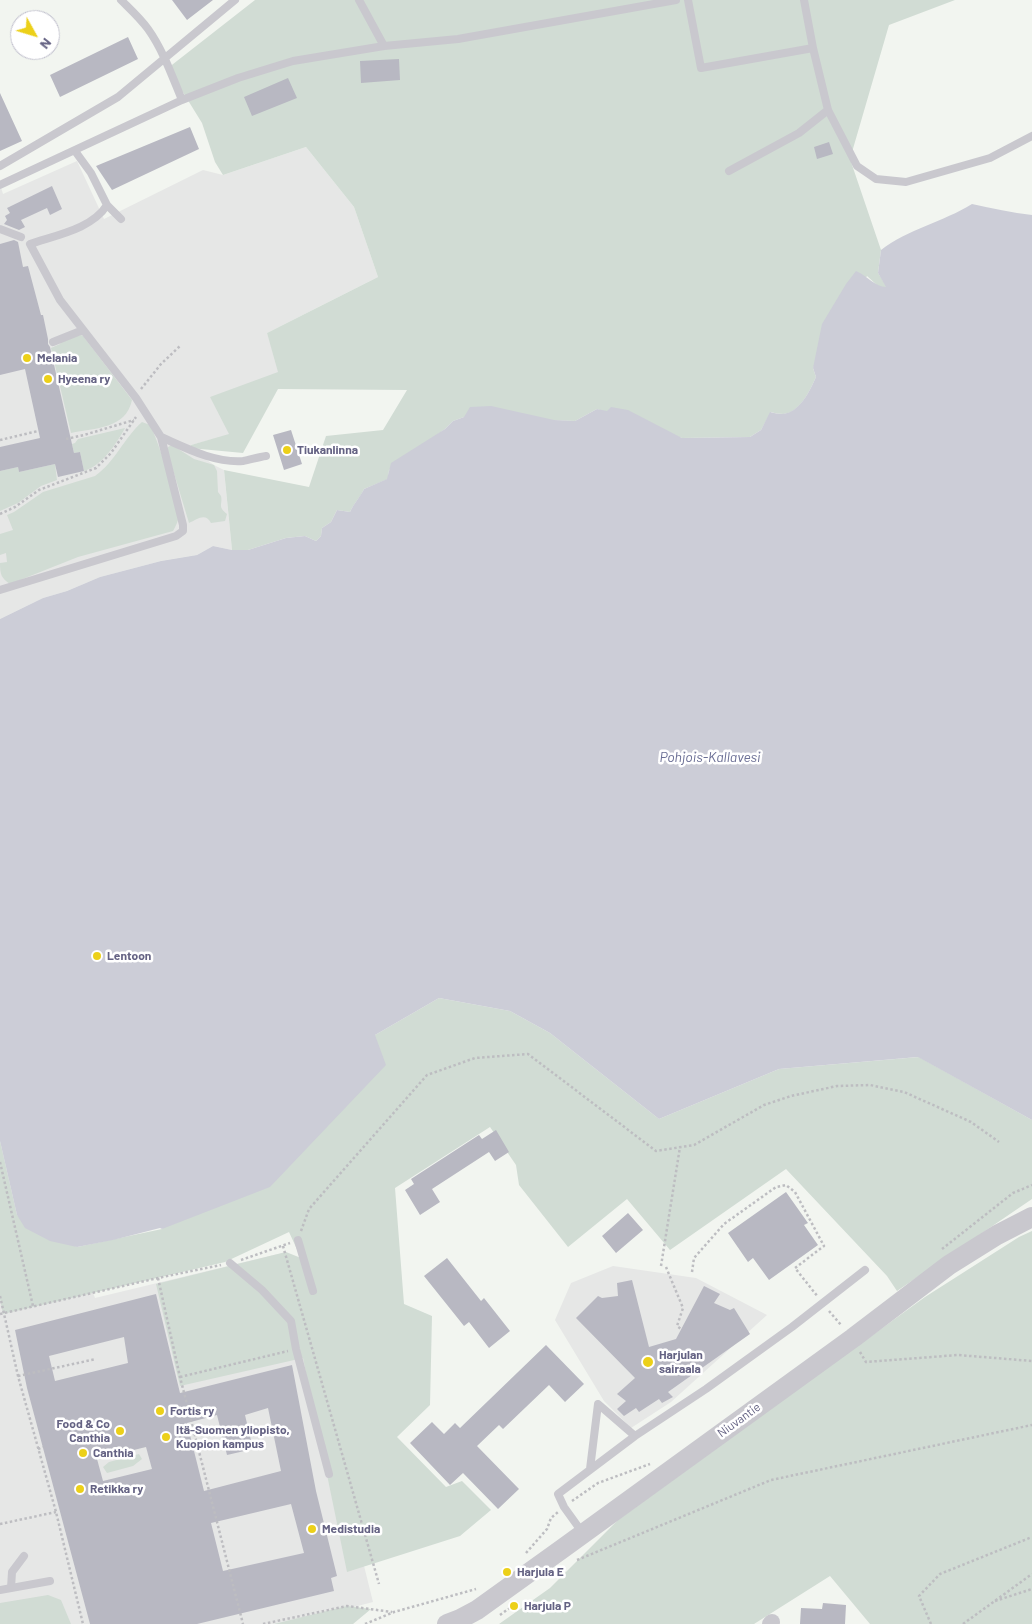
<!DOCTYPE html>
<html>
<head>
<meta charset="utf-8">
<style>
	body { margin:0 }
	#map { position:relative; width:1032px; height:1624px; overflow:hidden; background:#f2f5f0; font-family:Barlow,sans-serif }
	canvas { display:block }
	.north { position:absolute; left:10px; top:10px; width:50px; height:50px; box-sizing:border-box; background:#fff; border:1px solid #c1c0cd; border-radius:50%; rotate:129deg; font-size:14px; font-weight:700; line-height:20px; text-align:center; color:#646283 }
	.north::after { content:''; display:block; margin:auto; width:18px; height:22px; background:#ecd019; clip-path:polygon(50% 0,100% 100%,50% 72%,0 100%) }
</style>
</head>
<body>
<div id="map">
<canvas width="1032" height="1624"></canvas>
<div class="north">N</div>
</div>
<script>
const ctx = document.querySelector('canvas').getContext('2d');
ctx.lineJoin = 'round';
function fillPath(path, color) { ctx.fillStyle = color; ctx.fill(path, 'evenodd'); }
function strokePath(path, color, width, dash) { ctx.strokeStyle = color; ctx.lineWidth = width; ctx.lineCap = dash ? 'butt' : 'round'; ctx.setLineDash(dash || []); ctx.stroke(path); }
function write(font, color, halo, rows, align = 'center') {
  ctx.font = font + ' Barlow,sans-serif'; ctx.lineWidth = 5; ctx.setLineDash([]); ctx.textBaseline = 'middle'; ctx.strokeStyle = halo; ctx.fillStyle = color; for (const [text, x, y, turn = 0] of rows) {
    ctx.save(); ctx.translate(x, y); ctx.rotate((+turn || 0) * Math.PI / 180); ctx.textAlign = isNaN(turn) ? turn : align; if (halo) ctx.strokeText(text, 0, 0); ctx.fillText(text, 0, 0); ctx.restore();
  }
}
const built = new Path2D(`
	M306 147 354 207 378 277 267 333 281 373 229 435 191 445 190 448 214 465 224 470 232 550 213 546 197 555 161 561 100 577 67 591 43 598 0 619V184L3 194 77 161 104 219 203 170 223 175Z
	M0 1141 17 1215 25 1228 50 1241 77 1247 95 1298 286 1252 373 1602 289 1624H0Z
	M613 1266 696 1278 767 1315 671 1402 631 1428 604 1401 555 1320 571 1283Z`);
const green = new Path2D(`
	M255 0H955L889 25 850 159 881 250 878 273 887 287H879L867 276 813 368 816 377C810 390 800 413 783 414 779 414 774 413 771 412L761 430 750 437 682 438 597 409 575 421 464 417 453 421 445 429 389 470 388 479 364 489C360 498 354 503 350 512L337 510 331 522 322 528 321 536 316 541 305 536 286 538 248 550H232L224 470 309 487 326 436 383 430 407 390 278 389 243 453 190 448 191 445 229 434 210 397 278 372 267 333 378 277 354 207 306 147 223 175 215 162 202 123 168 68Z
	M81 335 83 336 132 400C126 429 95 428 71 433L51 348 60 344 62 340Z
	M142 422 150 425C157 437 180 507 178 520 177 524 175 527 173 531L78 557 10 584C1 578 0 574 0 563L7 562 6 553 0 555V534L13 530 7 515 14 512 43 492 95 476C115 462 124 438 142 422Z
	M125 428C117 443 102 466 84 471L80 452 74 453 72 444 75 443 78 439Z
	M172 445 194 459 214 465 217 471 218 492 221 496C223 505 217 506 227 514L225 521 211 523C205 512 197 520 189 523L167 450 168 447Z
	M55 464 57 480 41 486 18 503 0 511V471L18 467 19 472Z
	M439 998 510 1011 550 1033 659 1119 779 1069 919 1057 1032 1120V1199L897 1291 887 1276 786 1169 670 1250 627 1199 568 1247 519 1185 516 1165 490 1127 395 1188 404 1304 432 1316 430 1405 397 1437 446 1487 462 1481 491 1510 460 1536 347 1572 303 1358 180 1386 156 1284 286 1252 301 1258 289 1232 225 1262 3 1314 0 1299V1141L17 1215 77 1247 162 1229 375 1035Z
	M1032 1231V1624H870L830 1576 754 1624H499L550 1588 618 1520 925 1297 1019 1237Z
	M139 1454 142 1459 133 1466 107 1473 103 1467 109 1462Z
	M48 1595 61 1600 71 1624H0V1603Z
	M347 1606 371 1609 353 1624H274Z`);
const water = new Path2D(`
	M972 204C992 208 1012 213 1032 215V1120L918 1057 779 1069 659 1119 550 1033 510 1011 439 998 375 1035 386 1065 270 1187 162 1229 160 1228 113 1240 77 1247 50 1241 25 1228 17 1215 0 1141V619L43 598 67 591 100 577 161 561 197 555 213 546 232 550H248L286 538 305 536 316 541 321 536 322 528 331 522 337 510 350 512C354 503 360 497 364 489L387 479 391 463 445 429 453 421 464 417 470 407 491 406 554 420 575 421 597 409 607 411 611 407 628 410 682 438 750 437 761 430 770 412C774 413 779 414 782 414 800 413 810 390 816 377L813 368 822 324 846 284 856 271C867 276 876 287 886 287L878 273 881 250C908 229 943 222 972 204Z`);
const building = new Path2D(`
	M172 0H213L187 20Z
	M128 37 138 59 60 97 50 75Z
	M399 59 400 80 361 83 360 61Z
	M288 78 297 98 252 116 244 97Z
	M0 93 22 141 0 151Z
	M190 127 199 149 112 190 96 166Z
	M829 142 833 154 817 159 814 147Z
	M52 186 62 209 50 215 47 208 21 220 25 227 19 230 4 224 7 220 5 216 10 213 7 208Z
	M14 240 18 242 23 267 28 266 41 315H43L48 339V344L50 347 74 453 80 452 84 471 58 477 55 464 19 472 18 467 0 471V447L40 438 25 369 0 375V244Z
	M291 430 302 464 284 470 273 435Z
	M496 1130 509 1152 495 1161 489 1152 432 1189 440 1202 420 1215 405 1190 414 1184 411 1179 479 1135 482 1139Z
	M786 1192 808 1223 804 1225 818 1245 769 1280 753 1258 748 1262 728 1233Z
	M628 1213 643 1230 616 1253 602 1236Z
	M447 1258 481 1301 484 1298 510 1331 489 1348 469 1322 464 1326 424 1276Z
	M632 1280 649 1347 676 1339 704 1286 720 1294 714 1303 730 1310 734 1308 750 1334 668 1392 673 1397 662 1403 659 1399 639 1412 636 1408 624 1416 617 1409 626 1401 617 1394 635 1378 576 1318 598 1296 602 1298 618 1296 617 1283Z
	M156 1294 180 1393 292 1365 316 1491 337 1576 331 1578 334 1591 197 1624H90L27 1388 15 1330ZM124 1337 128 1363 55 1381 49 1356ZM268 1408 281 1471 204 1491 187 1423 217 1415 227 1455 253 1449 245 1415ZM146 1447 152 1469 103 1481 97 1459ZM291 1504 304 1553 223 1571 211 1523Z
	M546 1345 584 1384 565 1402 549 1385 503 1429 499 1425 477 1446 519 1489 498 1509 463 1473 450 1485 410 1443 432 1422 444 1434 455 1423 460 1428Z
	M823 1603 846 1605 845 1624H800L801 1608 822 1609Z`);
const path = new Path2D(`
	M141 389 161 364 180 346
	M66 439 84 435 134 420
	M0 440 38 431
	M0 514 15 507 39 490 96 468 111 453 136 417
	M0 1162 33 1306
	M301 1231 309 1209 427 1075 475 1058 528 1054 656 1151 694 1145 764 1105 791 1096 837 1086 870 1085 904 1092 971 1122 999 1142
	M283 1246 379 1584
	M942 1249 1013 1193 1032 1185
	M241 1260 290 1243
	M661 1266 680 1147
	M666 1267 683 1308 677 1326 681 1329
	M692 1272 694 1258 724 1224 776 1187 786 1185 795 1192 824 1246 795 1268 818 1297
	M158 1278 180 1377 243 1624
	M0 1296 18 1376 56 1512 83 1624
	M829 1311 841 1325
	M0 1314 158 1278 221 1265
	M860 1352 866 1362 958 1355 1032 1361
	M18 1376 96 1359
	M180 1377 288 1351
	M38 1449 43 1447
	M572 1501 598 1483 650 1464
	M0 1524 56 1512
	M526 1553 547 1529 551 1518 558 1512
	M577 1560 771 1480 1032 1425
	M995 1601 1032 1589
	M500 1615 518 1602
	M263 1624 347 1606 392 1612
	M365 1624 394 1612 476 1589
	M931 1624 919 1596 940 1574 1032 1537
	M963 1624 1032 1574`);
const service = new Path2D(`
	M121 0C130 9 140 18 148 29 163 50 172 76 182 100
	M359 0 384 46
	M688 0 701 68 813 48 828 110 857 166 876 179 906 182 990 158 1032 136
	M804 0 813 48
	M75 151 91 173 107 205 121 219
	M0 166 118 97 235 0
	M729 171 799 133 828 110
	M0 185 182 100 238 78 293 61 384 46 458 39 676 0
	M0 229 21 237
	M53 342 83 330
	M161 437C186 448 214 463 243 461 250 460 258 457 266 456
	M0 590 176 536 183 531V525L161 437 136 398 60 300 30 244C56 235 92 229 107 205
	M298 1240 313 1291
	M230 1263 262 1290 291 1321 296 1349 329 1474
	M590 1469 598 1404 635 1436
	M582 1532 564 1507 558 1494 635 1436 706 1389 792 1327 865 1270
	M11 1588 12 1572 24 1556
	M0 1590 50 1581`);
const minor = new Path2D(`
	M770 1624 772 1622`);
const tertiary = new Path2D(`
	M447 1624 460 1619 477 1610 562 1549 853 1338 949 1265 997 1235 1032 1217`);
const markers = [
	[27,358,5,"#ecd019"],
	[48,379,5,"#ecd019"],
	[287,450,5,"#ecd019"],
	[97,956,5,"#ecd019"],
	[648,1362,6,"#ecd019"],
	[160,1411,5,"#ecd019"],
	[120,1431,5,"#ecd019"],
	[166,1437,5,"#ecd019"],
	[83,1453,5,"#ecd019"],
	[80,1489,5,"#ecd019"],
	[312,1529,5,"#ecd019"],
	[507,1572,5,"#ecd019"],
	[514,1606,5,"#ecd019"]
];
const poiNames = [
	["Melania",37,358],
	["Hyeena ry",58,379],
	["Tiukanlinna",297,450],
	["Lentoon",107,956],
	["Harjulan",659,1355],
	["sairaala",659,1369],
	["Fortis ry",170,1411],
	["Food & Co",110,1424,"right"],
	["Canthia",110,1438,"right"],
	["Itä-Suomen yliopisto,",176,1430],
	["Kuopion kampus",176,1444],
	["Canthia",93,1453],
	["Retikka ry",90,1489],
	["Medistudia",322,1529],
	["Harjula E",517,1572],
	["Harjula P",524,1606]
];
const streetNames = [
	["Niuvantie",739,1420,-36]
];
const waterNames = [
	["Pohjois-Kallavesi",710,757]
];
fillPath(built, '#e6e7e6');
fillPath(green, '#d1dcd4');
fillPath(water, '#cccdd7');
fillPath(building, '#b8b8c2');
strokePath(path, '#bdbdc1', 2.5, [2.5, 2.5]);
strokePath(service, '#c9c8ce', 8);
strokePath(minor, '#c9c8ce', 16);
strokePath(tertiary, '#c9c8ce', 20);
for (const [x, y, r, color] of markers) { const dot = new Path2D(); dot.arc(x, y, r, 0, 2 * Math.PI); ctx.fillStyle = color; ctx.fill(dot); strokePath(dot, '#fff', 2); }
write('bold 12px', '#646283', '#fff', poiNames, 'left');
write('12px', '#646283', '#fff', streetNames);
write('italic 14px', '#6b6f95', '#fff', waterNames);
</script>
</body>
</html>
